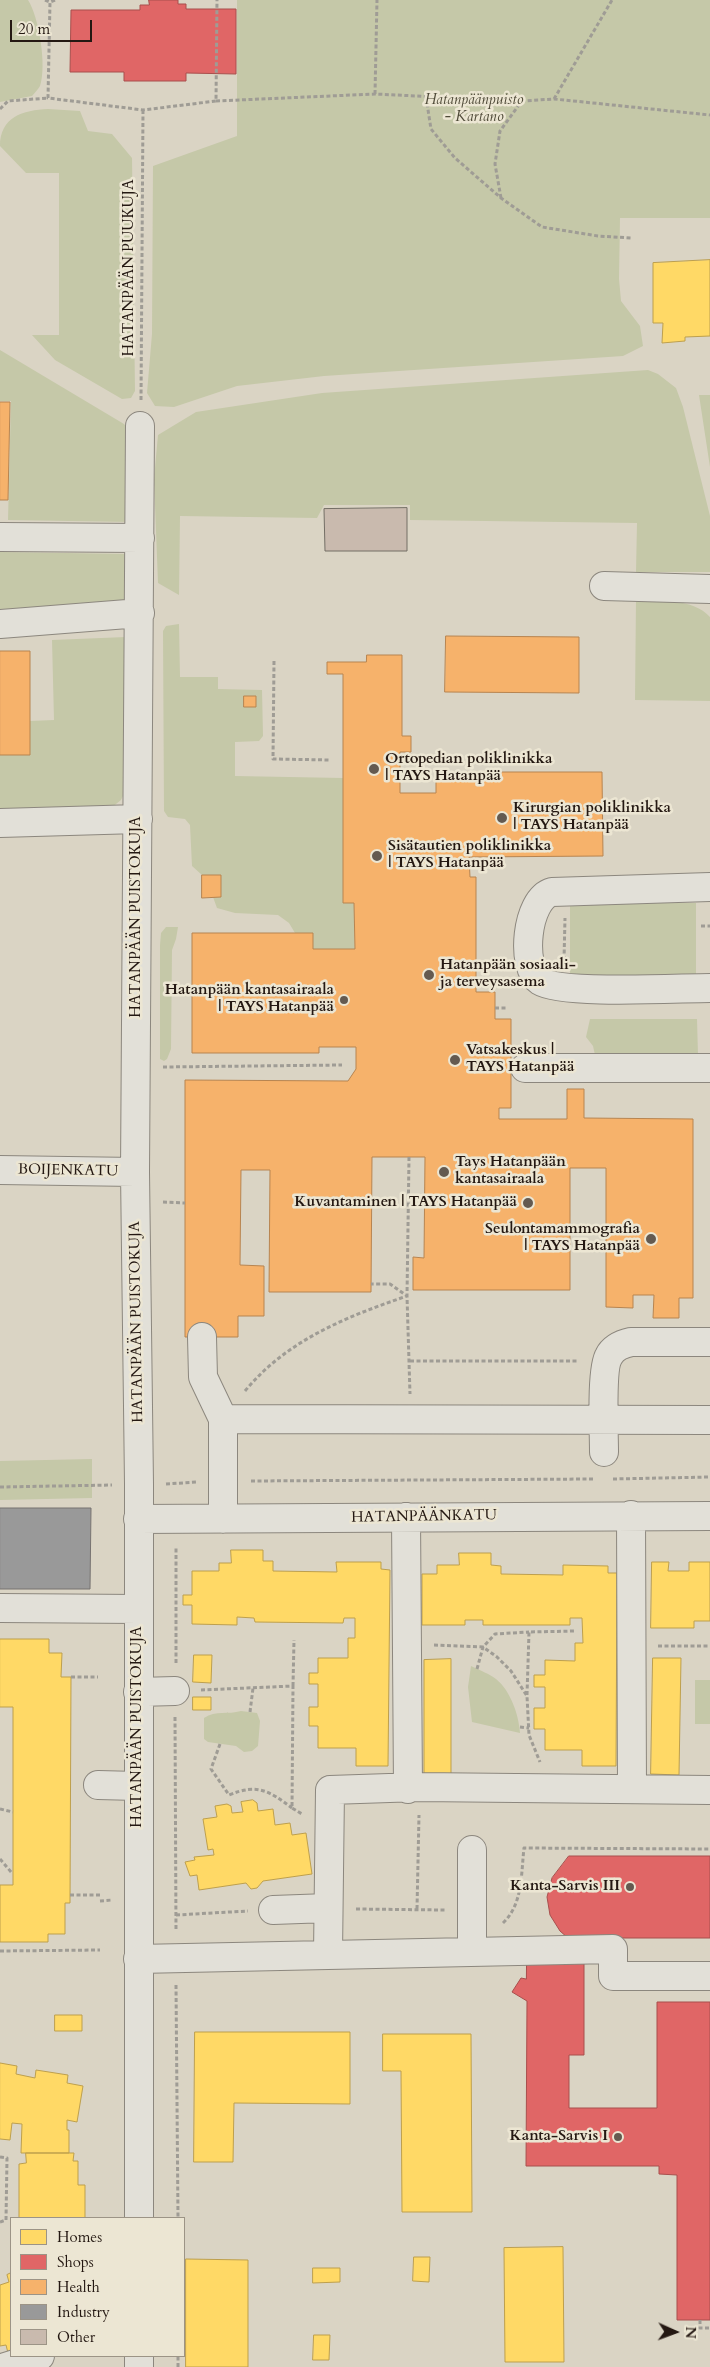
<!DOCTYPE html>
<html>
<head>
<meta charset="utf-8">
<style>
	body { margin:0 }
	#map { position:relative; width:710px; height:2367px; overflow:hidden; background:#dad4c4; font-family:Cardo,serif }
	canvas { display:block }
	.legend { position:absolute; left:10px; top:2217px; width:175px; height:140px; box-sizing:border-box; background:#ece6d3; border:1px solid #9c9486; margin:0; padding:6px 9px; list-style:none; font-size:15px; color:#241812 }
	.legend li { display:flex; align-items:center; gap:10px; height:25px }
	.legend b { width:25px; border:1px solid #9c9486 }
	.north { position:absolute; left:650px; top:2307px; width:50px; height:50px; -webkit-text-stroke:4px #ece6d3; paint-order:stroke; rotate:92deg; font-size:14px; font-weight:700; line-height:20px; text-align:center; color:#241812 }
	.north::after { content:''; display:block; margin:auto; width:18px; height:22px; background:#241812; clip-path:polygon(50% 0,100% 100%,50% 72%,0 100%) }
	.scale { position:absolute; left:10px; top:20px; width:82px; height:22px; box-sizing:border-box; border:2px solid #241812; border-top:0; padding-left:6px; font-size:15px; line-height:18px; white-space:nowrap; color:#241812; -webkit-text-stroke:4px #ece6d3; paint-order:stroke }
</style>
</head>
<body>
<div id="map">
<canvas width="710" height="2367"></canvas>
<ul class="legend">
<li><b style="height:14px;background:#ffd966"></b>Homes</li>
<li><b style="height:14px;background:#e06666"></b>Shops</li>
<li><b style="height:14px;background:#f6b26b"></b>Health</li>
<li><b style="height:14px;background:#999"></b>Industry</li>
<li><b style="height:14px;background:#c9baae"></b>Other</li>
</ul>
<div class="north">N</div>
<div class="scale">20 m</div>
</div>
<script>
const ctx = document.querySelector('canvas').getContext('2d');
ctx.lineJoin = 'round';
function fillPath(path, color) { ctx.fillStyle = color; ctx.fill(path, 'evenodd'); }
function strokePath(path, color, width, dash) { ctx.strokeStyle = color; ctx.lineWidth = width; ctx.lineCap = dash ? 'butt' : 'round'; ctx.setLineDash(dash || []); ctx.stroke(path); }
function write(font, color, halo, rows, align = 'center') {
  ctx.font = font + ' Cardo,serif'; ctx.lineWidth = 5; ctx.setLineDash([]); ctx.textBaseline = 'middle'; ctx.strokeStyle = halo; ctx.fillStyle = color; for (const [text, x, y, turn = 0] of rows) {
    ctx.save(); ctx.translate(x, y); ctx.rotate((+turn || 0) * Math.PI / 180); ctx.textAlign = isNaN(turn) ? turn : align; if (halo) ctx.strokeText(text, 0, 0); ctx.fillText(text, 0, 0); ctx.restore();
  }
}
const green = new Path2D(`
	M0 0H28C39 17 47 66 40 86 38 89 35 93 32 96L0 102Z
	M237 0H710V218H620L619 279 621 301 640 326 643 346 623 356 324 376 237 386 174 407 155 406 147 393 152 334 153 166 237 136Z
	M48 109 80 111 88 131 112 134 132 158 135 391 131 398 122 399 55 360 32 335H59V173H26L0 146C0 117 23 110 48 109Z
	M0 350 124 424 131 432V522L8 520 11 401H0Z
	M648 370 658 374 676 388 683 407 710 516V572H636L637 523 410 520V505H324L317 518 180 516 179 595 158 583 154 479 158 435 196 412 322 393Z
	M699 395H710V467Z
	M0 552 130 554 128 596 121 602 0 612Z
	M636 600C659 601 693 598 710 617V701L635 700Z
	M179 624 180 677H218V689L262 690 263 736 259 741 235 742V776L343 778V903H354L355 949H313V933H295L289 923 278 915 235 913 217 908 213 897H221V875H202L192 866 190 825 185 819 168 817 164 811 163 631 166 626Z
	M126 637 125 792 121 800 111 808 0 810V755H30V721L54 720 52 640Z
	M570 903H696V975H570Z
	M166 927H178L176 939 172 950 171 1049 167 1059 164 1061 160 1059V945L161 933Z
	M590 1019H697L698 1055H595L593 1046 586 1037Z
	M92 1459V1498L0 1500V1461Z
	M471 1666C479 1670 490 1674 496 1679 511 1691 519 1716 520 1733L472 1722 468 1687Z
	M695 1680H710V1724H695Z
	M241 1711 257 1713 260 1721 258 1746 252 1751 244 1752 236 1746 208 1742 204 1739V1718C216 1710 228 1715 241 1711Z`);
const homes = new Path2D(`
	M710 260V336L685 337V341L662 343 663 323H653V263Z
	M231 1550H263V1561H273V1571L337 1572 336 1562H381V1569L390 1570 388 1766H356V1748H318V1726H309V1707H318V1684H309V1673H318V1658H348V1638H355V1618H344L343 1623 255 1622 254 1618 237 1617V1625L192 1624V1605H183V1595H192V1571H219V1563H231Z
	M459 1553H491V1565L501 1566V1574L563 1575V1565L608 1566V1573H617L616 1766H582V1750H545V1729H534V1708H545V1687H534V1675H545V1660L575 1661V1643H583L582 1618H570V1625H483V1620H465V1625H422V1574H437V1565H459Z
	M652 1562H669L668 1571H689V1562H710V1621H694V1628H651Z
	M0 1639H49V1653H62L61 1677H71L70 1903H65V1934H48V1942H0V1885H13V1707H0Z
	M194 1655H212L211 1683 193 1682Z
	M653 1658H681L679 1775 651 1774Z
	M451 1659V1778L424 1779V1660Z
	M193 1697H211V1710H193Z
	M253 1800 257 1803 258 1811 273 1809 275 1825 290 1823 292 1835 306 1833 312 1874 263 1881 257 1888 251 1889 246 1883 199 1890 197 1875 190 1876 185 1862 195 1860 194 1857 214 1855 213 1849 208 1850 203 1819 217 1817 215 1806 227 1804 231 1806 232 1813 243 1812 241 1802Z
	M55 2015H82V2031H55Z
	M195 2032H350V2104L234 2103 233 2162H194Z
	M383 2034H471L472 2212H402L401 2071H383Z
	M0 2063 17 2066 16 2074 35 2078 36 2070 68 2075 67 2083 83 2086 77 2122 67 2120V2130H69V2153H21L22 2124 12 2123 10 2140 0 2139Z
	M26 2153H74L73 2161H78V2185H85V2218H19V2164L26 2163Z
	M563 2247 564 2362H505L504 2248Z
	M414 2257H430L429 2282 413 2281Z
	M186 2259 248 2260V2367H186Z
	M313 2268H340V2282L313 2283Z
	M11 2273V2352L8 2353 6 2345 0 2346V2285L9 2282 7 2275Z
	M314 2335H330L329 2360H313Z`);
const shops = new Path2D(`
	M149 0H178V4H186V9H236V74L186 73V81H124V72H70L71 10H140V5H149Z
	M569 1856H710V1938H568L560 1931 550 1915 547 1897 552 1878Z
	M527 1959H584V2055H569V2108H657V2002H710V2320H677V2175L659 2174V2166H526L527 2001 512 1992 521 1978 526 1979Z`);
const health = new Path2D(`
	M0 402H10L8 500H0Z
	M446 636 579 637V693L445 692Z
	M0 651H30V755H0Z
	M367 655H402V736H411V752H400V793H436V772H602L603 856 469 857 470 877H476V992H495V1019H511V1108H499V1119H567V1089H584V1118L693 1119V1298H679V1318H653L654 1295H633V1308L606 1307V1168H570V1290H413V1257L424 1258 425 1157H372L371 1292H269L270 1170H241L240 1265 264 1266V1316H238V1337H185V1080L348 1081 356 1069V1047H319V1053H192V933H313V949H355L354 903H343V674H327V662H366Z
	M244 696H256V707H244Z
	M202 875H221V897L202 898Z`);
const industry = new Path2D(`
	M0 1508H91L90 1589H0Z`);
const building = new Path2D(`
	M407 508V551H325L324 509Z`);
const path = new Path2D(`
	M45 0 50 2
	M55 0 50 2 48 98 143 110 216 101 217 0
	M375 94 377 0
	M426 97 431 129 455 158 501 198 542 227 598 236 631 238
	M554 99 612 0
	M216 101 375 94 522 101 554 99 710 115
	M0 109 8 101 48 98
	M501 198 495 164 500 131 521 102
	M141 400 143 110
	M274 661 273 759 331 760
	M701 926H710
	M564 960 565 918
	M495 1008H507
	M163 1067 342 1065
	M409 1157 407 1296 410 1394
	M163 1202 185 1203
	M410 1361H579
	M245 1391C287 1340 346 1317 407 1296L390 1284H371
	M613 1479 710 1477
	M251 1481 594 1479
	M166 1484 197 1482
	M0 1487 112 1485
	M434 1645 483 1647 497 1657 511 1671 527 1696 529 1735 540 1762
	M658 1646H710
	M176 1663V1547
	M477 1669 483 1647 495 1634 529 1632
	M71 1677H98
	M293 1686 294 1640
	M201 1690 293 1686 292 1808 302 1814
	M527 1695 529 1632 575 1631
	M250 1712 253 1688
	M175 1717 176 1931
	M520 1727 529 1728
	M220 1744 211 1769 229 1795C258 1783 269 1791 292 1808
	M0 1809 13 1812
	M0 1859 12 1873
	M70 1895H100
	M100 1901 112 1900
	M356 1909 445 1910
	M417 1909 419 1815
	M176 1915 248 1911
	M503 1923C523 1904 521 1874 524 1848L710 1849
	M0 1951 100 1950
	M176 1985 178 2218
	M0 2157 7 2158 6 2220 0 2222
	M700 2320V2328H710
	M178 2367V2356`);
const minor = new Path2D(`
	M0 537 140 538
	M604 586 710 589
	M0 624 140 613
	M0 823 138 819
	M710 887 552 892C526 899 520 968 540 981 562 995 678 988 710 988
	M525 1068H710
	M0 1170 135 1172
	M202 1337 203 1377 223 1419
	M604 1452C604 1434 601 1368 609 1356 613 1348 622 1344 631 1342H710
	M631 1515 632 1789
	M406 1517 408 1789
	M138 1519 710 1516
	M223 1519V1419L710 1420
	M0 1608 138 1609
	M138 1692 175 1691
	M98 1785 137 1786
	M472 1850V1951
	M273 1910 328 1908
	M328 1954 330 1790 419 1787 710 1790
	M138 1959 613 1949V1976H710
	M139 2218V1484L135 1172 140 426
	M5 2367 40 2356
	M139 2367V2356`);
const markers = [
	[374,769,6,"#645a50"],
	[502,818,6,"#645a50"],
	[377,856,6,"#645a50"],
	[429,975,6,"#645a50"],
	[344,1000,5,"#645a50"],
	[455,1060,6,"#645a50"],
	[444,1172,6,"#645a50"],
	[528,1203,6,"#645a50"],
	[651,1239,6,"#645a50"],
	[630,1887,5,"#645a50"],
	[618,2137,5,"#645a50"]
];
const parkNames = [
	["Hatanpäänpuisto",474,101],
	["- Kartano",474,118]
];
const streetNames = [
	["HATANPÄÄN PUUKUJA",130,268,-90],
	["HATANPÄÄN PUISTOKUJA",137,917,-90],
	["BOIJENKATU",68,1171,1],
	["HATANPÄÄN PUISTOKUJA",137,1322,-91],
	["HATANPÄÄNKATU",424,1517,-1],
	["HATANPÄÄN PUISTOKUJA",138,1727,-90]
];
const poiNames = [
	["Ortopedian poliklinikka",385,760],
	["| TAYS Hatanpää",385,777],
	["Kirurgian poliklinikka",513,809],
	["| TAYS Hatanpää",513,826],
	["Sisätautien poliklinikka",388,847],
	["| TAYS Hatanpää",388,864],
	["Hatanpään sosiaali-",440,966],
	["ja terveysasema",440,983],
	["Hatanpään kantasairaala",334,991,"right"],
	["| TAYS Hatanpää",334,1008,"right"],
	["Vatsakeskus |",466,1051],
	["TAYS Hatanpää",466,1068],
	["Tays Hatanpään",455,1163],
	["kantasairaala",455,1180],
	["Kuvantaminen | TAYS Hatanpää",517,1203,"right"],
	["Seulontamammografia",640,1230,"right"],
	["| TAYS Hatanpää",640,1247,"right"],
	["Kanta-Sarvis III",620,1887,"right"],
	["Kanta-Sarvis I",608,2137,"right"]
];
fillPath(green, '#c5c8a8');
fillPath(homes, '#ffd966');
strokePath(homes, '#bd9f4d', 1);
fillPath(shops, '#e06666');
strokePath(shops, '#a84f4d', 1);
fillPath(health, '#f6b26b');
strokePath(health, '#b78450', 1);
fillPath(industry, '#999');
strokePath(industry, '#767270', 1);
fillPath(building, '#c9baae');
strokePath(building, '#736e65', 1);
strokePath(minor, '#8c877e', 30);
strokePath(path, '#9f9c95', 3, [4, 2.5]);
strokePath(minor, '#e2e0d8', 28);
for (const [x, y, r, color] of markers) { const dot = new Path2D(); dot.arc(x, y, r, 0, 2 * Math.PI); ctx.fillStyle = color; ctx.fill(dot); strokePath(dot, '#ece6d3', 2); }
write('italic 15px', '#4f4a38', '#ece6d3', parkNames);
write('15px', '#241812', '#ece6d3', streetNames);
write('bold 15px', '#241812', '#ece6d3', poiNames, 'left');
</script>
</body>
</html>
